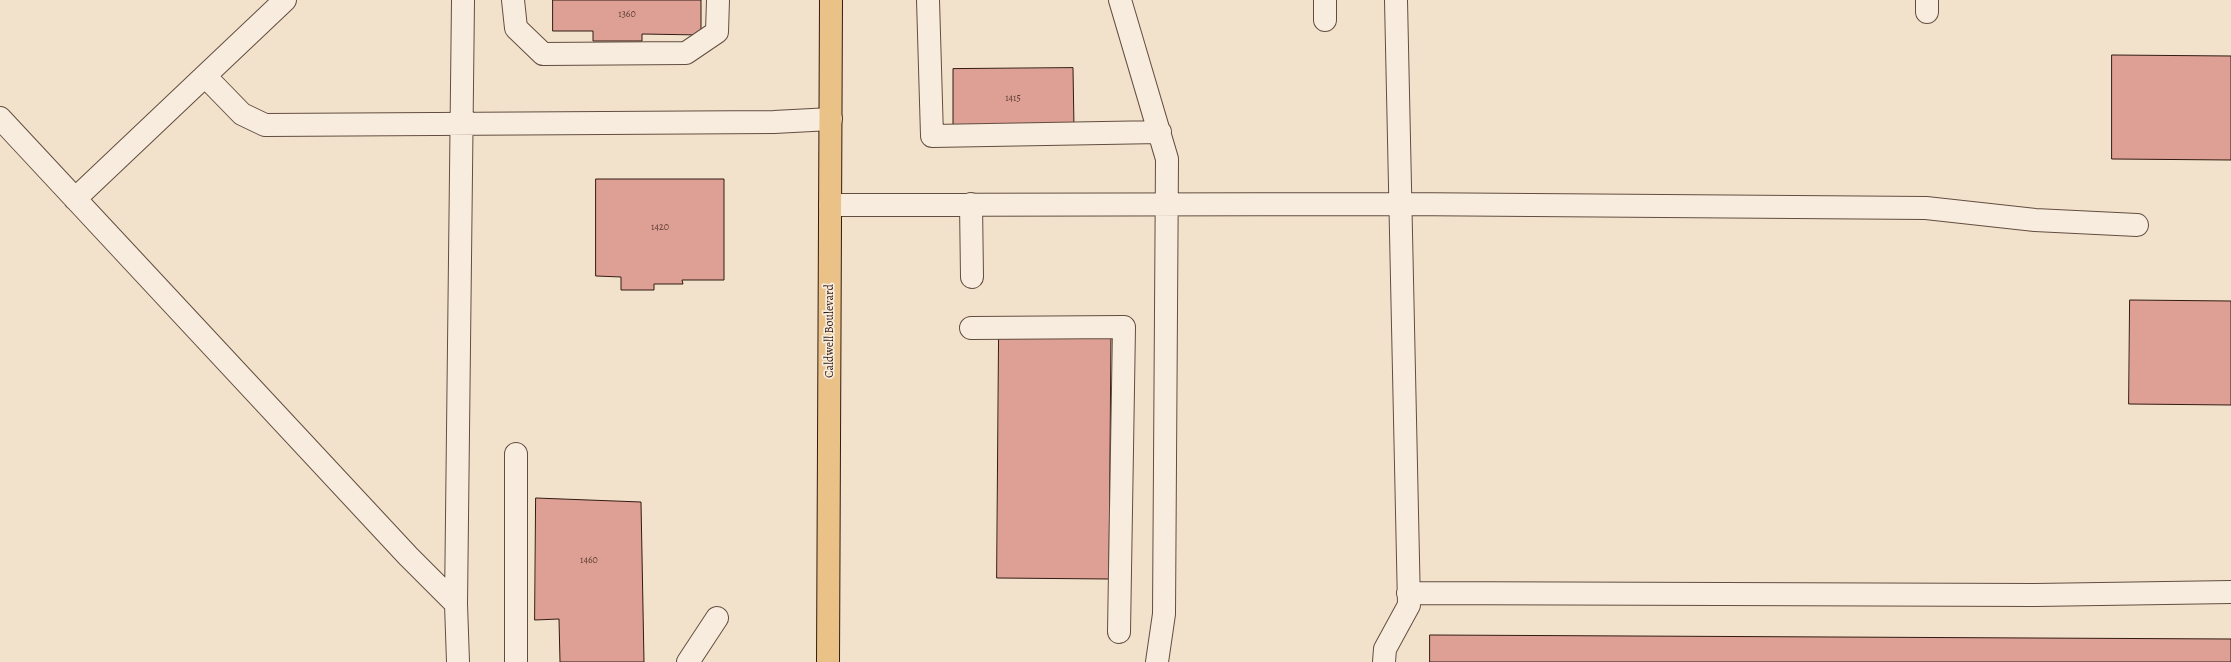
<!DOCTYPE html>
<html>
<head>
<meta charset="utf-8">
<style>
	body { margin:0 }
	canvas { display:block; background:#f3e2cb }
</style>
</head>
<body>
<canvas width="2231" height="662"></canvas>
<script>
const ctx = document.querySelector('canvas').getContext('2d');
ctx.lineJoin = 'round';
function fillPath(path, color) { ctx.fillStyle = color; ctx.fill(path, 'evenodd'); }
function strokePath(path, color, width, dash) { ctx.strokeStyle = color; ctx.lineWidth = width; ctx.lineCap = dash ? 'butt' : 'round'; ctx.setLineDash(dash || []); ctx.stroke(path); }
function write(font, color, halo, rows, align = 'center') {
  ctx.font = font + ' Alegreya,serif'; ctx.lineWidth = 3.5; ctx.setLineDash([]); ctx.textBaseline = 'middle'; ctx.strokeStyle = halo; ctx.fillStyle = color; for (const [text, x, y, turn = 0] of rows) {
    ctx.save(); ctx.translate(x, y); ctx.rotate((+turn || 0) * Math.PI / 180); ctx.textAlign = isNaN(turn) ? turn : align; if (halo) ctx.strokeText(text, 0, 0); ctx.fillText(text, 0, 0); ctx.restore();
  }
}
const building = new Path2D(`
	M553 0H701V35L642 34V41H593V31H553Z
	M2112 55 2231 56V160L2112 159Z
	M1073 68 1074 128 953 129V69Z
	M596 179H724V280H682L683 284H654V290H621V277L596 276Z
	M2130 300 2231 301V405L2129 404Z
	M999 331 1111 332 1109 579 997 578Z
	M536 498 641 502 644 662H560L559 619 535 620Z
	M1430 635 2231 639V662H1430Z`);
const lane = new Path2D(`
	M513 0 516 28 543 54 686 53 717 32 718 0
	M928 0 932 136 1160 132
	M1120 0 1167 159 1164 614 1157 662
	M1325 0V20
	M1927 12V0
	M205 76 242 114 265 125 774 122 831 119
	M0 118 408 556 456 604
	M75 199 285 0
	M971 204 972 277
	M830 205 1400 204 1926 208 2035 220 2137 225
	M971 328 1124 327 1119 632
	M1408 593 2035 595 2231 592
	M458 662 456 604 463 0
	M516 662V454
	M688 662 717 618
	M1384 662 1385 649 1409 605 1396 0`);
const primary = new Path2D(`
	M828 662 831 0`);
const numberNames = [
	["1360",627,15],
	["1415",1013,99],
	["1420",660,228],
	["1460",589,561]
];
const streetNames = [
	["Caldwell Boulevard",830,331,-90]
];
fillPath(building, '#de9f95');
strokePath(building, '#311c12', 1);
strokePath(lane, '#624e40', 24);
strokePath(primary, '#311c12', 24);
strokePath(lane, '#f7ecdd', 22);
strokePath(primary, '#eac186', 22);
write('10px', '#5c3d33', null, numberNames);
write('12px', '#311c12', '#f7ecdd', streetNames);
</script>
</body>
</html>
